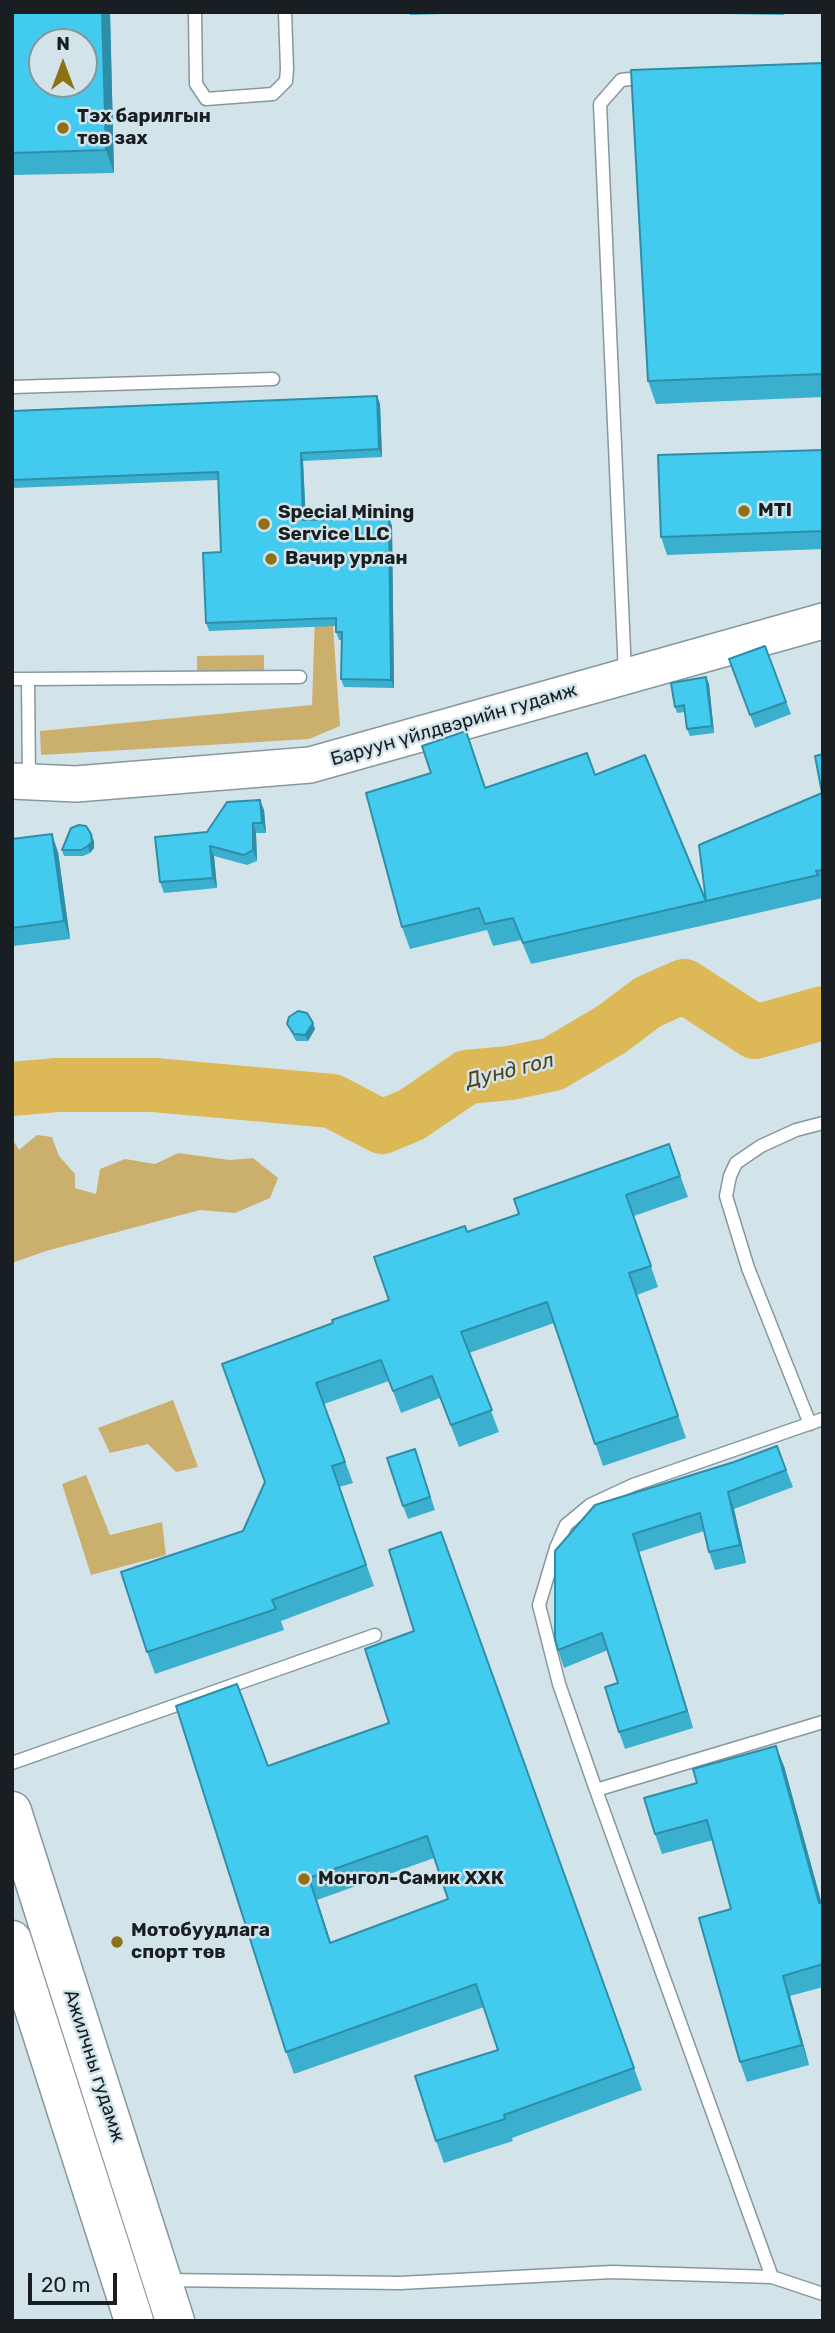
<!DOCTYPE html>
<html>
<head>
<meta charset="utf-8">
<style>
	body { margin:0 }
	#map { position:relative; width:835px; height:2333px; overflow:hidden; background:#d2e4ea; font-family:Rubik,sans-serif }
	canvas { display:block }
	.frame { position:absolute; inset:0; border:14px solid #181e21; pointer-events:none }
	.north { position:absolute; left:28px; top:28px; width:70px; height:70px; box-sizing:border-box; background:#d2e4ea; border:2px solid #88959a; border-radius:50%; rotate:0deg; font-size:19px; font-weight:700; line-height:28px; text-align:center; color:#181e21 }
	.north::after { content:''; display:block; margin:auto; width:24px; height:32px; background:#8e7015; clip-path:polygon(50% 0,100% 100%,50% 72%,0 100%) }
	.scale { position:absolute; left:28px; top:2273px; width:89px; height:32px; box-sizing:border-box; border:4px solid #181e21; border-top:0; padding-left:9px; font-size:21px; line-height:24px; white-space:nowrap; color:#181e21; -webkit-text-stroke:5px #d2e4ea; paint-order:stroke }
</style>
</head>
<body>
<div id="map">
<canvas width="835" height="2333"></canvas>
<div class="frame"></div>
<div class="north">N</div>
<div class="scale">20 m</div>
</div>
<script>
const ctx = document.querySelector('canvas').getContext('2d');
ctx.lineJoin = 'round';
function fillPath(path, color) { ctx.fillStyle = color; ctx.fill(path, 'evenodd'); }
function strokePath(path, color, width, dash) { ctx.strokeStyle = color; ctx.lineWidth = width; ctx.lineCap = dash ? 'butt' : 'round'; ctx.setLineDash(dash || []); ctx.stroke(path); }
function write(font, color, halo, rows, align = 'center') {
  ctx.font = font + ' Rubik,sans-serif'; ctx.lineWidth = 5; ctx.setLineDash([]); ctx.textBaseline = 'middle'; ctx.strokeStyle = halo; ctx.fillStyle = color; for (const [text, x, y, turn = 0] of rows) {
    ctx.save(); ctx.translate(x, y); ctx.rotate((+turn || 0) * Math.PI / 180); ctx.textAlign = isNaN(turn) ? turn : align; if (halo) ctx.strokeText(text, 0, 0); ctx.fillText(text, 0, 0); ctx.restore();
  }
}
const green = new Path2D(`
	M330 583 340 726 309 739 41 755 40 731 312 705 316 584Z
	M264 655V675L197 676V656Z
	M37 1135 52 1137 59 1156 75 1174V1188L96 1194 100 1169 125 1159 155 1164 178 1153 230 1160 253 1158 278 1178 270 1198 235 1213 200 1210 46 1251 12 1263V1138L19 1150Z
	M173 1400 198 1467 176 1472 148 1444 110 1453 98 1428Z
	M86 1475 110 1535 162 1522 166 1555 91 1575 62 1484Z`);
const river = new Path2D(`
	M12 1089 57 1085H154L332 1101 382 1127 411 1115 467 1077 510 1073 553 1064 612 1029 648 1002 684 986 755 1032 823 1013`);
const lane = new Path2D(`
	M195 12 196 84 206 99 273 94 286 81 287 69 285 12
	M12 387 273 379
	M625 674 600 104 621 80 648 77
	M12 679H28L29 781
	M28 679 300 677
	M810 1424 748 1268 726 1196 730 1176 736 1163 761 1146 796 1130 823 1123
	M12 1763 375 1635
	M596 1790 823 1722
	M772 2277 596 1790 559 1684 539 1605 556 1548 566 1525 590 1505 633 1485 823 1419
	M166 2280 400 2283 612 2272 772 2277 823 2294`);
const secondary = new Path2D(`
	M12 781 76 784 310 765 823 621`);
const primary = new Path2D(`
	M12 1811 175 2321
	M12 1940 134 2321`);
const wall = new Path2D(`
	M12 12H110L114 173 12 175Z
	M409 12H505L410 15Z
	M672 12H784V15L672 13Z
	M823 63V397L656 404 648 381Z
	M377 396 380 404 382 457 303 461 306 520 389 518 392 526 394 688 344 687 341 679 342 640H339L336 632V626L209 631 206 623 221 552 218 480 12 488V411Z
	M823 450V549L667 555 661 537Z
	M765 646 791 714 755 728 729 659Z
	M709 684 714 733 690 736 687 729 685 712 677 713 675 707Z
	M823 754V898L714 923 706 901 822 793Z
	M595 775 706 901 714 923 531 964 521 940 493 946 487 930 410 949 402 927 486 788Z
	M264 810 266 833H256L257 861 247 865 214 856 217 888 164 893 160 882 207 832Z
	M12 839 58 852 70 939 13 946Z
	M94 841V848L90 853 83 856H64L62 850Z
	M287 1024 315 1029 308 1041H296L290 1030Z
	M669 1144 688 1197 634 1216 658 1287 637 1295 686 1438 603 1466 554 1323 469 1353 499 1432 459 1447 440 1398 401 1413 389 1381 324 1404 353 1483 339 1487 374 1586 281 1621 284 1630 155 1674 147 1652 243 1531 333 1323 389 1300 467 1232 519 1214Z
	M777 1446 793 1487 734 1509 746 1563 715 1570 709 1552 704 1531 639 1552 693 1728 625 1749 619 1732 618 1683 608 1650 564 1668 558 1650 555 1551 734 1462Z
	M415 1449 435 1510 408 1519 403 1506Z
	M441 1532 642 2090 512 2138 513 2141 444 2163 436 2141 498 2050 484 2007 294 2074 286 2052 268 1766 389 1723ZM434 1858 448 1899 331 1943 317 1900Z
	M784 1766 821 1902H823V1987L790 1996 809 2065 747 2082 740 2062 731 1909 713 1840 662 1854 655 1834Z`);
const shadedWall = new Path2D(`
	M102 12H110L114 173 106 150Z
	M377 396 380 404 382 457 379 449Z
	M301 453 303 461 306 527 303 520Z
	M389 518 392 526 394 688 391 680Z
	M706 677 709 684 714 733 712 726Z
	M260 800 264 810 266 833 262 823Z
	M253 823 256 833 257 861 253 850Z
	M52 834 58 852 70 939 64 921Z
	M91 834 94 841V848L90 853 88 846Z
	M210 846 214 856 217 888 213 878Z
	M313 1023 315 1029 308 1041 305 1035Z
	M728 1492 734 1509 746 1563 740 1545Z
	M633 1534 639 1552 693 1728 687 1711Z
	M776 1746 784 1766 823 1908 819 1903Z
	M309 1878 317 1900 338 1965 330 1943Z
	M783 1976 790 1996 809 2065 802 2045Z`);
const building = new Path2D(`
	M12 12H102L106 150 12 153ZM42 42H84V84H42Z
	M823 63V374L648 381 631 70Z
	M377 396 379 449 301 453 303 520 389 518 391 680 341 679 342 632H336V618L206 623 203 553 221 552 218 472 12 480V411Z
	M823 450V531L661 537 658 455Z
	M765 646 786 702 750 715 729 659Z
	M706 677 712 726 687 729 684 705 675 707 671 683Z
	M466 731 485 788 587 753 595 775 645 755 706 901 523 943 513 918 485 924 479 908 402 927 366 793 431 773 422 746Z
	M823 754V870L816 871 818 875 706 901 699 845 822 793 815 756Z
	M260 800 262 823H253V850L244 855 210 846 213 878 160 882 155 837 207 832 227 802Z
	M79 825 86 826 91 834 92 841 88 846 81 850H62L71 828Z
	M52 834 64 921 12 928V839Z
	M298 1011 307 1013 313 1023 305 1035 294 1034 287 1024 289 1017Z
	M669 1144 680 1176 626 1195 651 1266 629 1273 678 1416 595 1444 547 1302 461 1332 492 1410 451 1425 432 1376 393 1391 381 1360 316 1383 345 1462 332 1466 366 1565 272 1600 276 1609 147 1652 121 1572 243 1531 265 1482 222 1364 333 1323 332 1320 389 1300 374 1257 465 1226 467 1232 519 1214 514 1199Z
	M777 1446 786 1470 728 1492 740 1545 709 1552 700 1513 633 1534 687 1711 619 1732 605 1687 618 1683 602 1633 558 1650 555 1639V1551L595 1505 734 1462Z
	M415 1449 430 1497 403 1506 387 1458Z
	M441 1532 634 2068 504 2115 505 2119 436 2141 415 2076 498 2050 476 1984 286 2052 176 1706 237 1684 268 1766 389 1723 365 1649 414 1631 389 1550ZM427 1836 448 1899 330 1943 309 1878Z
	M776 1746 819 1903 823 1902V1964L783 1976 802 2045 740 2062 699 1918 731 1909 707 1820 655 1834 644 1798 697 1783 693 1769Z`);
const markers = [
	[63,128,7,"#8e7015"],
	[744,511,7,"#8e7015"],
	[264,524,7,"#8e7015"],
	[271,559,7,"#8e7015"],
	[304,1879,7,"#8e7015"],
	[117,1942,7,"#8e7015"]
];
const poiNames = [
	["Тэх барилгын",77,117],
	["төв зах",77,139],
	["MTI",758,511],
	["Special Mining",278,513],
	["Service LLC",278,535],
	["Вачир урлан",285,559],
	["Монгол-Самик ХХК",318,1879],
	["Мотобуудлага",131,1931],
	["спорт төв",131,1953]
];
const streetNames = [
	["Баруун үйлдвэрийн гудамж",454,725,-16],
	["Ажилчны гудамж",94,2066,72]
];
const waterNames = [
	["Дунд гол",510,1071,-14]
];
fillPath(green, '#cbb06d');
strokePath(river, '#ddb856', 54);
strokePath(lane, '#87979d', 15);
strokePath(secondary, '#87979d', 38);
strokePath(primary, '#87979d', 41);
strokePath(lane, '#fff', 12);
strokePath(secondary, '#fff', 35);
strokePath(primary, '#fff', 38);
fillPath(wall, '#3aafce');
fillPath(shadedWall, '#2f8ea7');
fillPath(building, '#43cbef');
strokePath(building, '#2f8ea7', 2);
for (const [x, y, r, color] of markers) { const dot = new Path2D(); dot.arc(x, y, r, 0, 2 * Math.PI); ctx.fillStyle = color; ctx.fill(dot); strokePath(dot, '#d2e4ea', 2.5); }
write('bold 19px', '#181e21', '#d2e4ea', poiNames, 'left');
write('19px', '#181e21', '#d2e4ea', streetNames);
write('italic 21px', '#514218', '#d2e4ea', waterNames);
</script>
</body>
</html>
